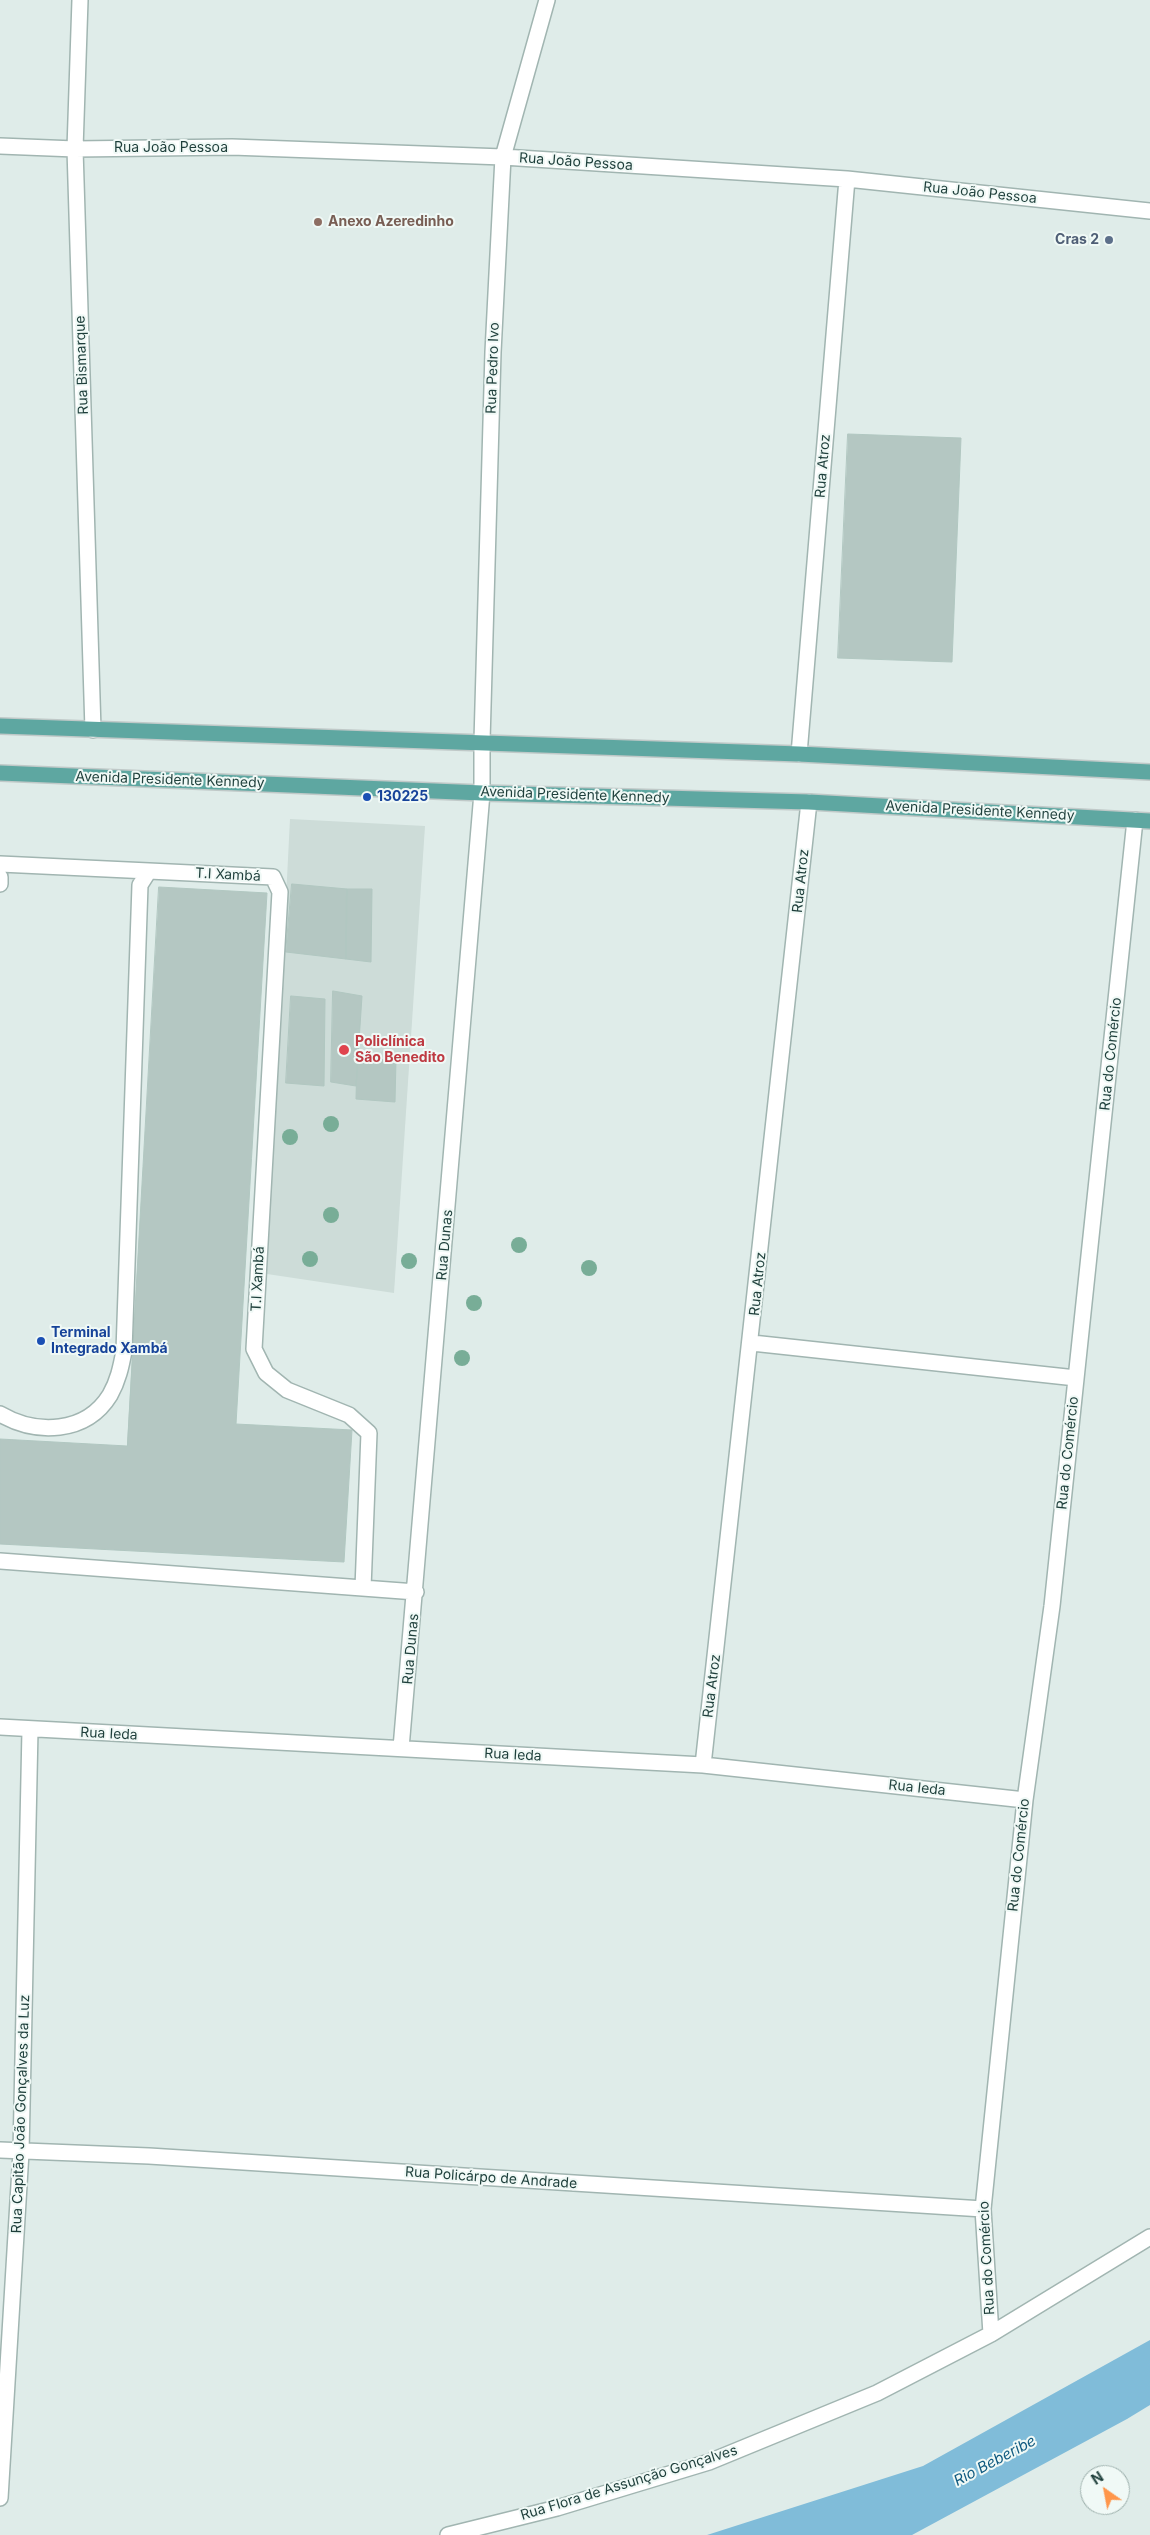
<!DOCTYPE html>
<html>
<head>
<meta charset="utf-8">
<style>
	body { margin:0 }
	#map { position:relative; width:1150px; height:2535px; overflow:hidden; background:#dfece9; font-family:Inter,sans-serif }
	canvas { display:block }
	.north { position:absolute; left:1080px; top:2465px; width:50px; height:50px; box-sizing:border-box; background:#f0f9f6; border:1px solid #9cafab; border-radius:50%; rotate:327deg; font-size:14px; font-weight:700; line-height:20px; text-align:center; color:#1e3f3b }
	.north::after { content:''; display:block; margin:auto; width:18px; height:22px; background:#ff964a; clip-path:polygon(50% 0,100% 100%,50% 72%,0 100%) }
</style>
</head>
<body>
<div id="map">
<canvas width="1150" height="2535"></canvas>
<div class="north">N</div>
</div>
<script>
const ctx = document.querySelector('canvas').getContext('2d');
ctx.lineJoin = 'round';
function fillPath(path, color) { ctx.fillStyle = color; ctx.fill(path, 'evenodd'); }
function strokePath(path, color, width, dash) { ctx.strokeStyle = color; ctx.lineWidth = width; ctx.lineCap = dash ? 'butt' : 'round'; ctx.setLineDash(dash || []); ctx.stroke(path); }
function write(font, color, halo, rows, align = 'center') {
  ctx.font = font + ' Inter,sans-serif'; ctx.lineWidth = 4; ctx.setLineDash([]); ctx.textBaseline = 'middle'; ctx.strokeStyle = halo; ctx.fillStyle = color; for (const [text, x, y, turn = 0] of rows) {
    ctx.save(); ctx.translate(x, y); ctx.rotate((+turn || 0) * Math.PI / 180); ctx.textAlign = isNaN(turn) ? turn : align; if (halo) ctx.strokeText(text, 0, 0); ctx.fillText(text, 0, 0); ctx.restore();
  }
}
const built = new Path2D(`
	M290 819 425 826 394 1293 267 1274Z`);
const water = new Path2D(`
	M1150 2340V2405L1127 2419 912 2535H707L923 2466Z`);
const building = new Path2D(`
	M848 434 961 438 952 662 838 658Z
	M292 884 347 889 346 959 286 952Z
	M159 887 267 893 236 1424 352 1430 344 1562 0 1544V1439L127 1446Z
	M347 889H372L371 962 346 959Z
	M333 991 362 996 356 1086 331 1082Z
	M291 996 325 999 324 1086 286 1083Z
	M396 1059 395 1102 356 1099 357 1062Z`);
const minor = new Path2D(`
	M80 0 75 149 93 730
	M0 146 75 149 232 147 503 157 847 179 1150 211
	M799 754 847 179
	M0 864 149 871
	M0 877V884
	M752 1343 1076 1378
	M0 1414C36 1435 86 1434 110 1395 118 1381 121 1367 124 1351L140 885 149 871 273 877 280 892 254 1349 266 1373 287 1390 349 1415 369 1433 363 1588
	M0 1561 416 1592
	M0 1727 703 1765 1025 1800
	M401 1748 482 793V741L493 352 503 157 547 0
	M703 1765 809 802
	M0 2150 149 2156 983 2209
	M991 2334 983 2209 1025 1800 1052 1606 1135 820
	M0 2498 21 2152 30 1730
	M448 2535 557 2508 709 2462 877 2393 991 2334 1150 2237`);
const major = new Path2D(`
	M0 726 799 754 1150 772
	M0 773 482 793 809 802 1150 821`);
const trees = [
	[331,1124],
	[290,1137],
	[331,1215],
	[519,1245],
	[310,1259],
	[409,1261],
	[589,1268],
	[474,1303],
	[462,1358]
];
const markers = [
	[318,222,5,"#8d6e63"],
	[1109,240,5,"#5c6f8a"],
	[367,797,5,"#1a4fb4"],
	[344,1050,6,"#e0444e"],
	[41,1341,5,"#1a4fb4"]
];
const streetNames = [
	["Rua João Pessoa",171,148],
	["Rua João Pessoa",576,162,4],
	["Rua João Pessoa",980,193,6],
	["Rua Bismarque",82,365,-92],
	["Rua Pedro Ivo",493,368,-88],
	["Rua Atroz",823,466,-85],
	["Avenida Presidente Kennedy",170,780,2],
	["Avenida Presidente Kennedy",575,795,2],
	["Avenida Presidente Kennedy",980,811,3],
	["T.I Xambá",228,875,3],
	["Rua Atroz",801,881,-84],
	["Rua do Comércio",1111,1054,-84],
	["Rua Dunas",445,1245,-85],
	["T.I Xambá",258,1279,-87],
	["Rua Atroz",758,1284,-84],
	["Rua do Comércio",1068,1453,-84],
	["Rua Dunas",411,1649,-85],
	["Rua Atroz",712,1686,-83],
	["Rua Ieda",109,1734,3],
	["Rua Ieda",513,1755,3],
	["Rua Ieda",917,1788,6],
	["Rua do Comércio",1019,1855,-84],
	["Rua Capitão João Gonçalves da Luz",21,2114,-88],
	["Rua Policárpo de Andrade",491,2178,4],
	["Rua do Comércio",987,2258,-93],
	["Rua Flora de Assunção Gonçalves",629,2483,-17]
];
const educationNames = [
	["Anexo Azeredinho",328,222]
];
const serviceNames = [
	["Cras 2",1099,240]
];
const transitNames = [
	["130225",377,797],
	["Terminal",51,1333],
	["Integrado Xambá",51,1349]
];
const healthNames = [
	["Policlínica",355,1042],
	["São Benedito",355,1058]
];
const waterNames = [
	["Rio Beberibe",995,2461,-28]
];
fillPath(built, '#cddcd8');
fillPath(water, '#80bcd9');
fillPath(building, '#b4c7c2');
strokePath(building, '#b1c7c1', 1);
strokePath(minor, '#a1b5b1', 18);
strokePath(major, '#c0c9c8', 18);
strokePath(minor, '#fff', 15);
strokePath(major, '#5ea7a1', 15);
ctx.fillStyle = '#78ad97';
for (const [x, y] of trees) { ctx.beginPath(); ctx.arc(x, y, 8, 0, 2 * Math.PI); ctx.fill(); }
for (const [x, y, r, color] of markers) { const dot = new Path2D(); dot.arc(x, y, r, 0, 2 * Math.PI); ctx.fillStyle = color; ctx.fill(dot); strokePath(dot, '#f0f9f6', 2); }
write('14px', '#1e3f3b', '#f0f9f6', streetNames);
write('bold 14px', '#785e54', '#f0f9f6', educationNames, 'left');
write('bold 14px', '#4e5e75', '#f0f9f6', serviceNames, 'right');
write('bold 14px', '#164399', '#f0f9f6', transitNames, 'left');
write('bold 14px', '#be3a42', '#f0f9f6', healthNames, 'left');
write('italic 15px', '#115b81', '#f0f9f6', waterNames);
</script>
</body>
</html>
